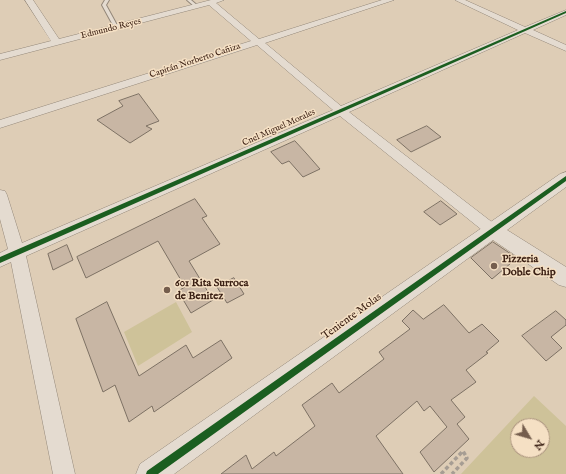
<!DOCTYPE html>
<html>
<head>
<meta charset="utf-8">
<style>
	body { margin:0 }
	#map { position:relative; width:566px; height:474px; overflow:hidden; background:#decdb6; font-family:"IM FELL English",serif }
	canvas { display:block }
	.north { position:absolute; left:510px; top:418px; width:40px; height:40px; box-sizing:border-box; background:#f5e0c4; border:1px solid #ab937e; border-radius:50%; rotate:128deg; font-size:11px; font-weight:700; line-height:16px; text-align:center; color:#3b2014 }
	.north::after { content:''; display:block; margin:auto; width:14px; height:18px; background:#745d4d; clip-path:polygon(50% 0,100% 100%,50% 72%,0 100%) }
</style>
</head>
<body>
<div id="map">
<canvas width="566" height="474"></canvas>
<div class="north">N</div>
</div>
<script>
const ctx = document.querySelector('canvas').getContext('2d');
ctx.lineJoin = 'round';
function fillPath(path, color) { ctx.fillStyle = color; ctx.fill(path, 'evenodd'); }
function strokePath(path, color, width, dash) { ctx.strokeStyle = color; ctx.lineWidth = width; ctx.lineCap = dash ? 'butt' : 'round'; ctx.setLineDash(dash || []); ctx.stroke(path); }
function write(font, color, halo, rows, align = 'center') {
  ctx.font = font + ' "IM FELL English",serif'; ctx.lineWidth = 3; ctx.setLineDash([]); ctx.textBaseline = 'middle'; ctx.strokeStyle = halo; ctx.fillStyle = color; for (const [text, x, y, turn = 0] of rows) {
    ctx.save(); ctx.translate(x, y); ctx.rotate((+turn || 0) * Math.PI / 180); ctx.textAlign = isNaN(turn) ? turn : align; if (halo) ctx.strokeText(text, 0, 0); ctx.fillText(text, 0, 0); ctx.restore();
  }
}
const green = new Path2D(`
	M176 302 192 332 138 366 124 332Z
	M534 396 566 426V474H461ZM518 426H542V450H518Z`);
const building = new Path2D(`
	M139 94 159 121 146 126 152 129 130 143 97 120 123 106 119 101Z
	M427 126 441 137 411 152 397 140Z
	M295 141 306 153 320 169 303 177 289 161 282 164 271 152Z
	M195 199 207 216 202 218 220 244 189 261 213 300 191 313 178 291 185 287 158 241 86 278 77 257Z
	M441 201 457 214 440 225 424 212Z
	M493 242 517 258 492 279 471 258Z
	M67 245 73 260 53 270 48 254Z
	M234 278 244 294 227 303 217 287Z
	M107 302 139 376 186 345 193 358 221 340 232 358 154 412 152 406 129 422 115 385 103 392 76 319Z
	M444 305 469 333 482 324 499 341 486 352 488 353 466 370 476 382 451 400 465 417 457 424 469 439 434 472 420 452 447 427 430 406 424 411 417 401 376 436 403 474H221L246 455 252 469 274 452 276 456 315 426 302 405 332 383 339 393 384 359 379 352 410 329 402 321 413 310 423 319Z
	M556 311 566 320V325L551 337 562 348 546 361 522 336Z`);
const path = new Path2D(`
	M441 474 463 451 467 458 452 474`);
const service = new Path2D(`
	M105 0H109L106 5 118 27V28L114 27 102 5Z
	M187 0H191L198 6 195 7Z`);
const minor = new Path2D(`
	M25 0H33L59 39 211 0H224L216 3 259 39 382 0H394L265 43 341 106 518 30 455 0H465L525 27 566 10V15L533 30 566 45V51L525 33 349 112 497 226 499 230 497 234 492 236 487 234 340 116 26 256 75 474H53L11 262 0 267V253L8 249 0 219V190L5 191 7 195 22 243 333 110 257 45 0 128V120L251 41 209 5 0 60V54L51 41Z`);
const tertiary = new Path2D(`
	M566 172V187L507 230 566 267V287L559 285 493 240 174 474H136L140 464 560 174Z`);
const cycleway = new Path2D(`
	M566 11V13L0 263V257Z
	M566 176V181L158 474H146L147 471Z`);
const markers = [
	[494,266,4,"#745d4d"],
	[167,290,4,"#745d4d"]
];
const farStreetnames = [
	["Edmundo Reyes",111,29,-14],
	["Capitán Norberto Cañiza",195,61,-18],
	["Cnel Miguel Morales",279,128,-24]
];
const poiNames = [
	["Pizzeria",502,260],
	["Doble Chip",502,273],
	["601 Rita Surroca",175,284],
	["de Benitez",175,297]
];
const streetNames = [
	["Teniente Molas",352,317,-36]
];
fillPath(green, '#cec299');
fillPath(building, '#c8b6a4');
strokePath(building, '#7d7164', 1);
strokePath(service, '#94887a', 2);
strokePath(minor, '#94887a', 1);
strokePath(tertiary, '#94887a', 1);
strokePath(path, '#a69d93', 3.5, [4, 2.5]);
fillPath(service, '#e4dbd0');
fillPath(minor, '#e4dbd0');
fillPath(tertiary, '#e4dbd0');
fillPath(cycleway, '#1b5e20');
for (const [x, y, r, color] of markers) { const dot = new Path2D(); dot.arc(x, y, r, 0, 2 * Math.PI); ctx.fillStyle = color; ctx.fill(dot); strokePath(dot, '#f5e0c4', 1.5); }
write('9px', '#3b2014', '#f5e0c4', farStreetnames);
write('bold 11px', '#3b2014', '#f5e0c4', poiNames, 'left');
write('11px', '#3b2014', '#f5e0c4', streetNames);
</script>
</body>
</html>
